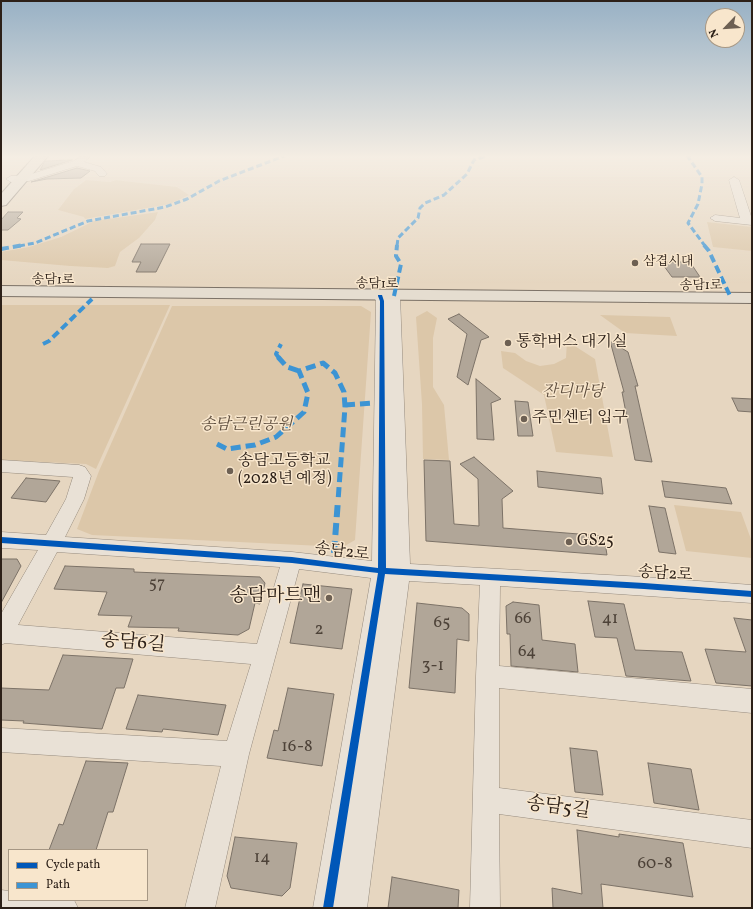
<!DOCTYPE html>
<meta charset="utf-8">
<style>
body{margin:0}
#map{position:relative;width:753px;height:909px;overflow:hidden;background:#e6d6c0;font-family:Vollkorn,serif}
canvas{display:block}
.frame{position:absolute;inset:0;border:2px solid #2c2018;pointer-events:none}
.legend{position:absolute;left:8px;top:849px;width:140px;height:52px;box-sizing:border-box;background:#f8e6cc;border:1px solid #a69784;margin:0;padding:5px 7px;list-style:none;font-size:12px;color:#2c2018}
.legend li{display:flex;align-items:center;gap:8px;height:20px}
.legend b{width:20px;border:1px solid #a69784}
.north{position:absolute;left:705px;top:8px;width:40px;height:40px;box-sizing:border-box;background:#f8e6cc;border:1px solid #a69784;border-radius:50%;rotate:245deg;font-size:11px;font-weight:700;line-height:16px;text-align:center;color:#2c2018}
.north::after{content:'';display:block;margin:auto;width:14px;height:18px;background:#6d6053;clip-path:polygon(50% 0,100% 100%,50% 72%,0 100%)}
</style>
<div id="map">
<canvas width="753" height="909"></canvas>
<div class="frame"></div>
<ul class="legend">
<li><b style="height:5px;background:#0057b8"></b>Cycle path</li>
<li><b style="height:5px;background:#3c94d4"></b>Path</li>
</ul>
<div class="north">N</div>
</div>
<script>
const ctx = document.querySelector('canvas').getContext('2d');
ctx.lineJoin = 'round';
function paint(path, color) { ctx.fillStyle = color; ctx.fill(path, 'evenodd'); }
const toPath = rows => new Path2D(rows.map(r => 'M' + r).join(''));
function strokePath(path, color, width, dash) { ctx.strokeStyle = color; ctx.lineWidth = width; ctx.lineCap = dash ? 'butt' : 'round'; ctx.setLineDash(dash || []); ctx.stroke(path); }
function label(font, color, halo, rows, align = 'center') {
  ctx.font = font + ' Vollkorn,"Noto Serif KR",serif'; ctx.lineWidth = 3; ctx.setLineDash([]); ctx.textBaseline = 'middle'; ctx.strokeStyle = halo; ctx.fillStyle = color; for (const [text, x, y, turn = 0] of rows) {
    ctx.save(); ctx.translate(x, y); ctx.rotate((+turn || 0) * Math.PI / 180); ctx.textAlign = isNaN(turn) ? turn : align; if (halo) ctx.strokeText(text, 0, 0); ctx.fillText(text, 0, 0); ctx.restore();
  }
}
const green = toPath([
 [86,180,110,182,116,180,124,181,177,187,189,195,170,204,85,219,84,217,58,210,74,189],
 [158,212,155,220,139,238,120,252,115,266,108,268,70,266,1,260,1,252,29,247,61,237,94,221],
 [707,222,752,227,752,251,713,247],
 [1,305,170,305,96,469,86,464,1,460],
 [172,306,361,306,371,312,355,540,343,547,92,535,77,529,99,471],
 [427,311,437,318,433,338,433,387,444,405,449,460,423,459,422,404,416,317],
 [600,315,670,317,677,336,625,333],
 [567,341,595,359,613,457,556,452,544,395,503,368,501,351,515,353,526,361,540,366,554,364,566,358],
 [674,505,741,512,752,542,752,558,686,551]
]);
const building = toPath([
 [72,160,40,170,45,161,72,160],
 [77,168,90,171,81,178,47,179,31,182,77,168],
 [8,212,23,212,17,218,21,219,8,230,1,230,1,220,8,212],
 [141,244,170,244,156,272,136,272,141,262,132,262,141,244],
 [661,262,690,262,700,277,672,277,661,262],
 [459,314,489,337,481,340,468,385,457,377,467,334,448,319,459,314],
 [610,341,628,352,638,386,635,386,652,462,635,460,622,392,624,392,610,341],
 [476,379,501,399,491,403,494,440,477,439,476,379],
 [732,398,752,399,752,412,738,411,732,398],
 [515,401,528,402,533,436,518,436,515,401],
 [474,457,513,491,502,499,503,528,604,536,607,555,426,541,424,460,450,461,454,524,479,526,478,479,460,464,474,457],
 [537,471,601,478,603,494,538,487,537,471],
 [26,478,60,481,46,502,11,498,26,478],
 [662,481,726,488,732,504,665,497,662,481],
 [649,506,665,508,676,554,659,552,649,506],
 [1,559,17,559,21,566,1,603,1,559],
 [65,566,134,569,134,572,260,577,265,583,260,604,255,603,249,629,238,635,178,631,179,628,128,627,132,616,98,615,107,592,54,589,65,566],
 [303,584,352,589,342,649,290,643,303,584],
 [588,601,624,604,635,650,682,652,691,681,626,676,617,638,595,637,588,601],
 [513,602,539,605,542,640,575,644,578,672,511,666,510,634,507,634,506,606,513,602],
 [417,603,462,608,469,614,469,641,457,639,455,693,409,688,417,603],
 [734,618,752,620,752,686,716,683,705,649,746,652,734,618],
 [63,655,133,659,124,688,116,688,102,729,23,723,24,721,1,720,1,688,49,690,63,655],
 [288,688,334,694,322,766,267,758,274,730,278,731,288,688],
 [138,695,226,705,218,735,163,729,162,732,126,729,138,695],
 [570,748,597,751,603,795,575,792,570,748],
 [86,761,128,763,113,812,108,812,96,850,49,850,59,824,63,825,86,761],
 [648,763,691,769,699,810,654,803,648,763],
 [577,830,619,837,619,834,683,843,693,897,601,884,603,908,553,908,552,888,582,894,577,830],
 [235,837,297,843,290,888,282,896,231,888,227,876,235,837],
 [392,877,459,890,458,908,388,908,392,877]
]);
const minor = toPath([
 [81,156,91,156,84,162,101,167,107,174,105,176,99,176,95,171,77,166,29,181,11,182,6,179,11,176,28,175,74,161,81,156],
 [734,177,739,180,752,219,752,225,715,221,710,218,715,215,740,218,729,180,734,177],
 [380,292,385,293,388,299,389,293,394,292,399,293,400,296,410,564,644,577,752,585,752,603,500,586,499,666,752,689,752,713,499,688,499,788,752,820,752,848,499,814,500,908,470,908,476,676,480,585,409,581,367,908,313,908,371,578,299,569,249,754,215,908,185,908,221,766,1,752,1,728,227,741,251,664,5,643,1,645,1,614,38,550,1,548,1,532,46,535,66,499,73,477,1,472,1,460,79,465,85,467,91,476,84,499,65,537,292,552,372,561,376,301,374,296,375,293,380,292],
 [57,552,280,567,257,644,18,625,57,552],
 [1,890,9,891,9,900,74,900,78,908,1,908,1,890]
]);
const major = toPath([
 [35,156,48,156,6,205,1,206,1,194,35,156],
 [1,286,752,293,752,303,1,296,1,286]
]);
const quietFar3 = toPath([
 [690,156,688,157,702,177,702,184,698,204,688,223,705,246],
 [19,246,35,243,88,221,165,207,187,199,219,181,284,156],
 [397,246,398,238,418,218,420,208,425,203,444,195,467,174,474,160,486,156]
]);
const quietFar2 = toPath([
 [704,245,709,251,731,298],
 [1,249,24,245],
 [394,296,401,264,396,256,397,245],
 [43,344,49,341,92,299],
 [279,358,276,354,281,344]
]);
const quietFar1 = toPath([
 [278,357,287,367,299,371],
 [345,405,374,403],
 [217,444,227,449,255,445,276,437,304,412,308,393,299,371,323,363,335,373,344,392,345,407,338,501]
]);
const quiet = toPath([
 [334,553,338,500]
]);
const cycleway = toPath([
 [378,295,382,295,384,301,386,568,644,583,752,591,752,597,644,589,385,574,333,908,323,908,378,573,292,563,1,543,1,537,292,557,378,568,380,301,378,296,378,295]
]);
const markers = [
 [635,263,4,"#6d6053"],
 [508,343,4,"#6d6053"],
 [524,419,4,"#6d6053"],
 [230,471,4,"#6d6053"],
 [569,542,4,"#6d6053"],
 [329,598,4,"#6d6053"]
];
const farPoinames = [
 ["삼겹시대",643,263]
];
const farStreetnames = [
 ["송담1로",53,281,1],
 ["송담1로",377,285,1],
 ["송담1로",701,287]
];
const poiNames = [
 ["통학버스 대기실",516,343],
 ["주민센터 입구",532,419],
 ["송담고등학교",238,462],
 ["(2028년 예정)",238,480],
 ["GS25",577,542]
];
const parkNames = [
 ["잔디마당",573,393],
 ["송담근린공원",246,426]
];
const streetNames = [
 ["송담2로",342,553,7],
 ["송담2로",665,575,4]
];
const nearNumbernames = [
 ["57",157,585],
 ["66",523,620],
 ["41",610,620],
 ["65",442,624],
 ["2",319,631],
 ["64",527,653],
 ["3-1",433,667],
 ["16-8",297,748],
 ["14",262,859],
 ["60-8",655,865]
];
const nearPoinames = [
 ["송담마트맨",321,598]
];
const nearStreetnames = [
 ["송담6길",133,644,5],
 ["송담5길",558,809,8]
];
paint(green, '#dcc7a9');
paint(building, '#b1a698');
strokePath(building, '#7c7267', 1);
strokePath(minor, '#968b7e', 1);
strokePath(major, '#7c7267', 2);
paint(minor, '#e9e1d6');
paint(major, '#e5ddd0');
strokePath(quietFar3, '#3c94d4', 3, [6, 3]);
strokePath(quietFar2, '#3c94d4', 4, [8, 4]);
strokePath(quietFar1, '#3c94d4', 5, [10, 5]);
strokePath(quiet, '#3c94d4', 6, [12, 6]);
paint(cycleway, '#0057b8');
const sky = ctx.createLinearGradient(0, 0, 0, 284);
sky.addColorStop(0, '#98b1c5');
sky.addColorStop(0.55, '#f4ede3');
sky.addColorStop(1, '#f4ede300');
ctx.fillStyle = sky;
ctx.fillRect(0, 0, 753, 284);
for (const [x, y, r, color] of markers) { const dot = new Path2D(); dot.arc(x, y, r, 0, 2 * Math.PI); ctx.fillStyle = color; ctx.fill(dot); strokePath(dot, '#f8e6cc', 1.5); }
label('13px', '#2c2018', '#f8e6cc', farPoinames, 'left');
label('13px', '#2c2018', '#f8e6cc', farStreetnames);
label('16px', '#2c2018', '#f8e6cc', poiNames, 'left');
label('italic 16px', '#5e4e3e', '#f8e6cc', parkNames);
label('16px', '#2c2018', '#f8e6cc', streetNames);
label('17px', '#4d4238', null, nearNumbernames);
label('19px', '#2c2018', '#f8e6cc', nearPoinames, 'right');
label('19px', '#2c2018', '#f8e6cc', nearStreetnames);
</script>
